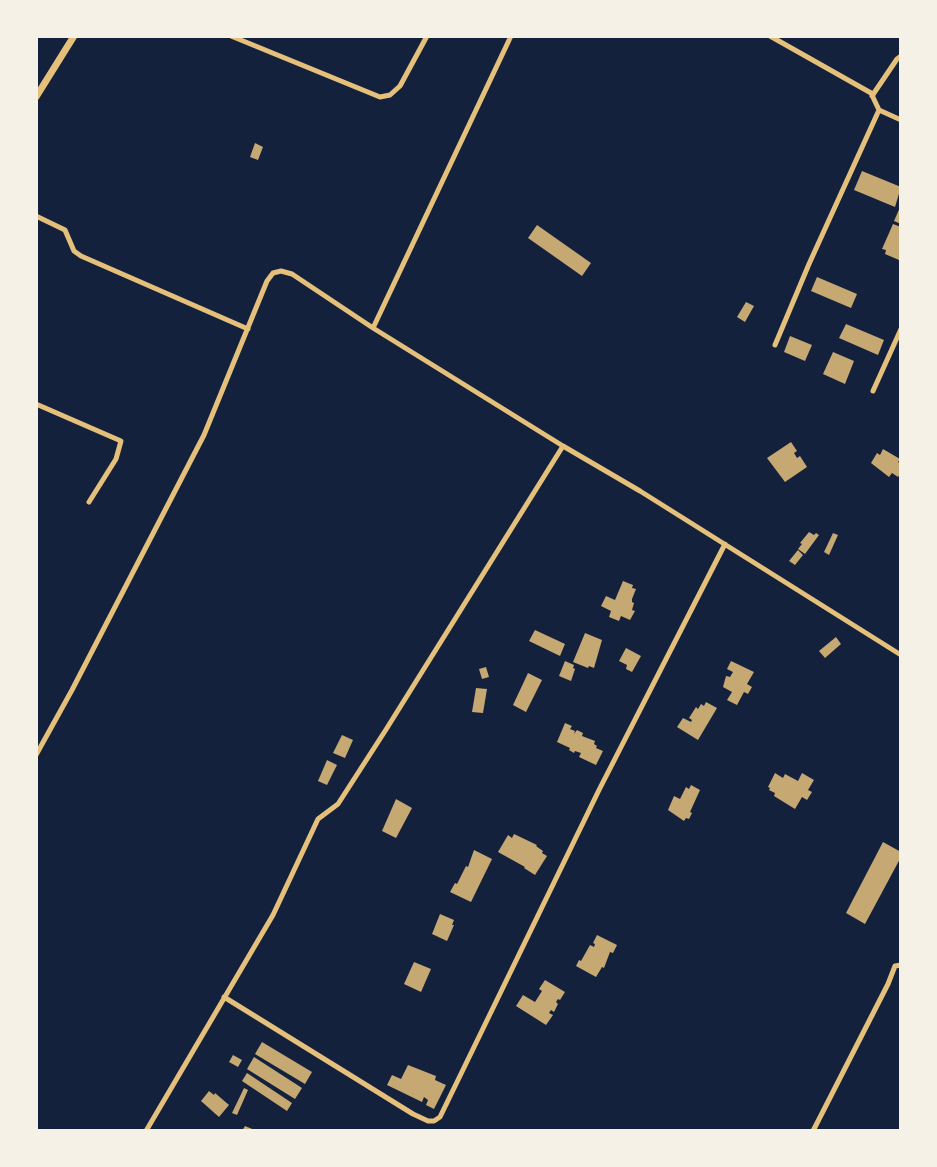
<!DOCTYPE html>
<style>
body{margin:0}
#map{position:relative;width:937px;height:1167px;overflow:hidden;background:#14213d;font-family:"Varela Round",sans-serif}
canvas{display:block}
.frame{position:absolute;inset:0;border:38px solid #f6f1e7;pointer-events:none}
</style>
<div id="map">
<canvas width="937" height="1167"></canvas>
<div class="frame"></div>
</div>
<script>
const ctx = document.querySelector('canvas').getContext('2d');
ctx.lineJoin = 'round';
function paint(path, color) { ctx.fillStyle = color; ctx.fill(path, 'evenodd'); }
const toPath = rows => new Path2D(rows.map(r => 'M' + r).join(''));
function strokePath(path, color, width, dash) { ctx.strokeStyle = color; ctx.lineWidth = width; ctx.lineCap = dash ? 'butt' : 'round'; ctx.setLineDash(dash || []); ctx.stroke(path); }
const building = toPath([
 [255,143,263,147,258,160,250,157],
 [862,171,901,187,895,207,854,190],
 [901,205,901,224,894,221],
 [893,224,901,227,901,257,899,260,885,254,886,250,882,249],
 [537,225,591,263,582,276,528,238],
 [817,277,857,294,851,308,811,291],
 [746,302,754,306,745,322,737,317],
 [846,324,884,340,878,355,839,338],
 [790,336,812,345,805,361,784,352],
 [833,352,854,361,845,384,823,374],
 [791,442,797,451,794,453,797,458,800,456,807,467,785,482,767,458],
 [883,449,900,459,898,462,901,464,901,472,898,477,892,473,889,477,871,463,877,453,880,455],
 [809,532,814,535,816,533,819,535,805,554,798,549,802,544,800,543],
 [833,533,838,535,829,555,824,552],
 [798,550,803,555,795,565,789,561],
 [623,581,633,585,632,588,636,589,632,599,632,602,634,603,632,610,635,611,630,620,621,616,619,621,609,617,611,611,601,606,606,596,615,600],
 [535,630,565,644,560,656,529,641],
 [585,633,602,640,594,668,589,666,588,668,573,662],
 [836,637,841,644,825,658,819,651],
 [626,648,641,656,632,672,626,669,627,665,619,661],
 [565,661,574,665,573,668,575,669,571,681,559,676],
 [731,661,754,672,747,684,752,687,748,694,744,692,737,705,727,700,732,692,723,687,726,676,730,677,733,672,727,669],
 [486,667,489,677,482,679,479,669],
 [528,673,542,680,526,712,513,705],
 [476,688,487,689,483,713,472,712],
 [706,702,717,708,698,740,677,727,683,718,691,722,692,720,689,718,696,707,698,709,701,704,704,706],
 [565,723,572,726,570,729,575,731,574,734,577,730,583,733,582,736,595,741,594,744,597,746,596,748,603,751,596,765,579,757,581,753,575,751,574,753,569,750,570,748,557,742],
 [342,735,353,740,345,758,333,753],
 [327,760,337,765,327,785,318,781],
 [775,773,783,778,785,774,798,781,802,773,814,780,808,790,812,792,807,800,802,797,795,809,774,796,775,793,769,790,770,788,768,787],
 [691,785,700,790,690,812,692,813,689,819,686,818,684,821,668,810,674,796,680,799,686,787,689,789],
 [396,799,412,808,396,838,382,831],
 [514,834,537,845,536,846,543,851,542,853,547,856,535,875,524,868,525,867,498,852,508,835,512,838],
 [883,842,901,852,901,857,865,924,846,913],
 [474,850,492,859,471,902,450,892,455,883,457,884,466,866,468,867],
 [440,914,454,920,452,925,454,925,447,941,432,934],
 [597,935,617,945,613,953,610,952,604,968,602,967,596,977,576,966,579,960,581,961,590,945,594,947,595,944,593,943],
 [414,962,431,969,421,992,404,984],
 [545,980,565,992,560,1000,558,999,556,1002,558,1004,554,1012,551,1010,549,1013,553,1015,546,1025,516,1006,523,995,535,1002,542,991,539,989],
 [262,1042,312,1072,305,1084,255,1054],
 [233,1055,242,1060,238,1067,229,1062],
 [254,1057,302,1088,295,1099,247,1069],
 [408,1065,436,1076,435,1080,446,1085,434,1109,426,1105,428,1100,424,1097,422,1102,387,1085,392,1075,401,1079],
 [247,1073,292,1103,287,1111,242,1081],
 [244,1088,248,1090,237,1115,232,1113],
 [209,1091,214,1095,215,1093,229,1105,219,1117,201,1101],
 [245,1126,257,1131,242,1131]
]);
const minor = toPath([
 [231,36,380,97,390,95,400,86,427,36],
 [770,36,871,93,879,110,901,120],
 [872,96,897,59,901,56],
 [36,216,65,230,74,251,81,256,248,329],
 [373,328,563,446],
 [775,345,809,264,879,110],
 [873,391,901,329],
 [36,404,121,441,116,459,89,502],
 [36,755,72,690,204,435,267,281,273,273,281,271,292,274,373,328,511,36],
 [224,997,413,1114,428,1121,434,1121,440,1117,599,790,725,544],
 [146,1131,273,915,318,819,338,804,387,728,563,446,640,491,901,655],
 [813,1131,888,984,895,966,901,965]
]);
const tertiary = toPath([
 [36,97,74,36]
]);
paint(building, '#c6a872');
strokePath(minor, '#e5c07b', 5);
strokePath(tertiary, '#e5c07b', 7);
</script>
